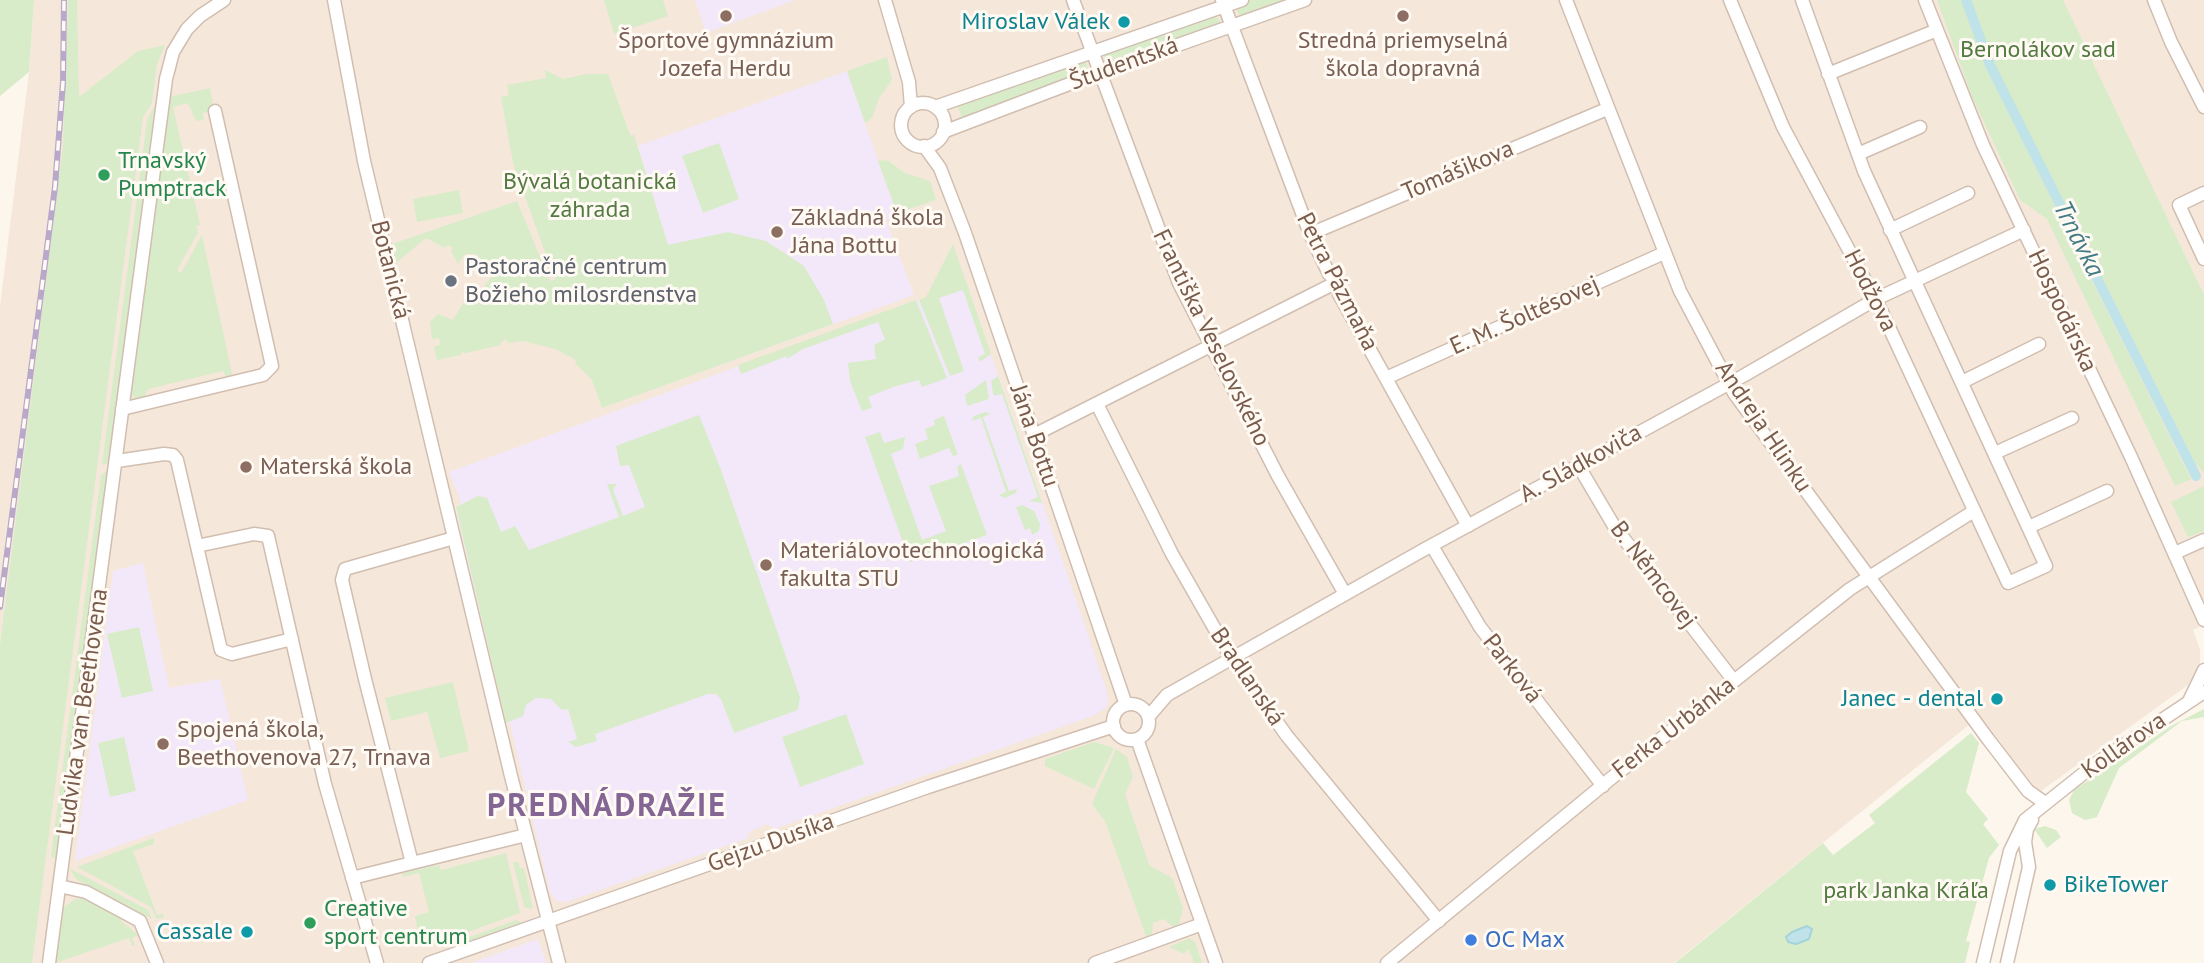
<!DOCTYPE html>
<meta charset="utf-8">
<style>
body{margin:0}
canvas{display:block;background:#fdf6ec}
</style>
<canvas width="2204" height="963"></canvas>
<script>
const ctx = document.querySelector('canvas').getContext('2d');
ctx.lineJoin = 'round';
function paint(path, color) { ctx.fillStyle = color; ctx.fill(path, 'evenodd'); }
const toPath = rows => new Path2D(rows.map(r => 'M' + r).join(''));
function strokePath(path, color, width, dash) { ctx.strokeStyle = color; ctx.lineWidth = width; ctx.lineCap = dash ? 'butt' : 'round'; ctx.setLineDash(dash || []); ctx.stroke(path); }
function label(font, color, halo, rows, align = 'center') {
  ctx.font = font + ' "PT Sans",sans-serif'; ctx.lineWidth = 6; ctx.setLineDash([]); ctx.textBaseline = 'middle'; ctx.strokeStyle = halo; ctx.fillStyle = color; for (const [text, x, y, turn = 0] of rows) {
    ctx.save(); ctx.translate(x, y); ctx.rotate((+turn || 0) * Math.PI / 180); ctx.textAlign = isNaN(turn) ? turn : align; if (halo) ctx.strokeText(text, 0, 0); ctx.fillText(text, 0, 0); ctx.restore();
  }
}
const residential = toPath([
 [34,0,2204,0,2204,625,2193,630,2200,649,2200,666,2188,685,2041,791,2034,787,1980,716,1674,963,0,963,0,306,29,72]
]);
const education = toPath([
 [695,0,795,0,706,33],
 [847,71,897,215,886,220,914,295,712,368,668,245,638,146],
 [966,283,1083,620,1108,696,1107,707,1095,715,774,829,767,824,749,832,748,838,566,902,557,901,550,893,510,723,506,722,456,510,461,502,449,472],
 [143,563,169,688,220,679,248,800,75,861,113,571],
 [538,939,546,963,471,963]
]);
const green = toPath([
 [0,0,34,0,29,72,0,96],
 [68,0,77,0,79,97,138,51,165,45,157,64,152,103,143,117,32,963,0,963,0,645,63,145],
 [604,0,663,0,668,16,614,34],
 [1251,0,1296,0,1242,17,1237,12,1238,6],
 [1937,0,1961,0,1986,68,2191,479,2175,486,2047,219,2020,200,1971,94],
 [1971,0,2063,0,2204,295,2204,473,2195,463,1993,62],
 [1213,14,1220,21,1217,27,1108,65,1104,60,1105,53],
 [887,57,892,80,879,98,872,118,865,123,847,71],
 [1086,60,1088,72,962,119,957,104],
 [545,70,563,79,586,74,608,74,630,135,634,135,668,245,728,232,766,241,804,266,824,300,833,324,602,408,592,380,575,363,576,360,555,349,523,341,508,343,506,340,501,341,501,345,466,353,461,352,461,355,437,360,434,347,440,345,439,338,432,339,430,322,438,314,453,320,465,300,464,289,474,295,487,290,484,287,492,276,490,265,477,257,477,254,465,254,458,264,451,251,453,248,448,245,445,248,426,238,396,263,392,244,517,201,550,281,555,280,513,163,501,97,509,95,507,85,546,78],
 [210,88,214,110,203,113,204,120,196,121,188,103,173,107,200,225,196,226,198,233,177,270,181,273,202,235,232,374,227,378,223,371,148,389,145,396,135,398,130,391,168,100,173,96],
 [155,105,109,463,102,465,147,120],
 [719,143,739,199,703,213,682,156],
 [887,160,905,173,930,181,936,200,897,213,878,161],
 [459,190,463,213,417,222,413,199],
 [953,244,991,354,980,362,978,357,985,354,963,290,939,298,964,371,950,376,919,300,926,297],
 [916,300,947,378,922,387,919,380,893,387,868,397,872,408,862,411,850,381,848,363,876,359,874,345,885,339,878,322,803,349,787,359,787,356,741,374,738,365],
 [998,376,1042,503,1029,501,1038,497,1002,394,995,396,993,393,991,381],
 [986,380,989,399,967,406,965,395],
 [985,412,991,414,983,417,1009,491,1017,489,1016,493,1005,498,999,495,1006,492,981,418,972,421,974,416],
 [699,415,721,470,800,697,798,710,734,733,721,699,716,694,708,694,595,734,597,741,576,747,568,742,577,739,568,709,562,710,551,699,536,698,526,705,523,716,506,723,456,507,478,496,487,498,501,532,515,526,529,550,619,517,607,484,617,484,613,490,623,516,645,507,629,465,620,466,616,446],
 [944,416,958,455,953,456,949,448,920,459,915,444,928,439,925,429,935,425,934,420],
 [880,432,884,443,905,437,903,449,891,454,922,540,946,531,929,486,959,476,957,467,961,464,987,535,910,562,865,437],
 [108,470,57,860,51,856,101,475],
 [2204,486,2204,531,2188,537,2171,502],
 [1022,505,1034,511,1040,524,1039,531,1032,535,1030,528,1025,530,1016,507],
 [139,627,153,691,122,698,107,634],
 [453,682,469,751,440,758,427,712,391,721,385,698],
 [2204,709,2204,717,2182,721,2119,768,2097,817,2085,820,2072,813,2069,800,2074,790,2171,726],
 [846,714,864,764,800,787,782,737],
 [1971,733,1979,743,1966,792,1988,819,1983,824,1999,845,1989,858,1966,941,1970,942,1965,963,1675,963,1823,843,1833,855,1875,823,1869,815],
 [124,737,136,791,110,797,98,743],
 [1094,742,1114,748,1094,789,1045,766,1045,759],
 [1116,749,1127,757,1133,777,1125,794,1149,865,1172,878,1183,908,1179,924,1173,927,1164,919,1153,923,1152,934,1146,936,1105,821,1092,804],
 [2045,826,2056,830,2061,837,2047,848,2034,829],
 [154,838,154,844,133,851,157,915,164,913,163,918,157,919,151,907,77,867],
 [506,853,520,913,430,946,427,940,420,942,415,916,429,912,419,873,403,877,403,873,439,865,441,870],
 [513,862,518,862,520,868,524,868,533,908,531,909,524,907],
 [69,868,148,910,152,919,77,880],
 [83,898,122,918,121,921,139,935,132,938,135,945,132,946,129,938,55,963,61,910,75,899],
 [516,920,523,923,453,947,451,944],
 [1190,938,1195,942,1202,963,1194,963,1189,949,1184,954,1169,947]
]);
const water = toPath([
 [1807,926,1812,929,1809,939,1796,944,1788,942,1786,937,1792,932,1807,926]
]);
const canal = toPath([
 [1966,0,1990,65,2196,476]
]);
const minor = toPath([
 [334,0,364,161,511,776,559,963],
 [885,0,909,82,911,107],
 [1073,0,1179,283,1278,476,1345,594],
 [1222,0,1310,234,1329,274,1337,282,1339,294,1468,526],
 [1566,0,1680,291,1734,393,1988,739,2028,791,2045,803],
 [1730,0,1783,127,1881,310,2008,583,2046,566,1864,171,1802,0],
 [1925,0,1983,145,2131,457,2204,620],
 [2154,0,2171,42,2204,107],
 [1828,74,1937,30],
 '901 125a22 22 0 1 1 44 0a22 22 0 1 1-44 0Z',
 [935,107,1242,0],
 [943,132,1093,75,1305,0],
 [924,146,940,168,965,233,1126,705],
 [1858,154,1920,127],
 [2204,193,2179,205,2204,259],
 [1890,230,1968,193],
 [1310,234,1607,109],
 [1386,378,1664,253],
 [1962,382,2039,344],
 [1097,404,1172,554,1232,659,1287,736,1439,921],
 [122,409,263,375,272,366,215,111],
 [1034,435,1337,282],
 [1995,453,2072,418],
 [117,461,164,454,173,455,177,460,221,650,232,654,292,639],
 [1578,465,1614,526,1734,681],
 [2029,527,2107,491],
 [454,538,345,569,342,580,365,679,412,863,526,835],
 [197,546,254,534,268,536,325,784,377,963],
 [1432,546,1480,627,1603,786],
 [2175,553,2204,540],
 [2190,699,2204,670],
 '1113 722a18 18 0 1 1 36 0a18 18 0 1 1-36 0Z',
 [1149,716,1167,695,1425,549,1743,376,1876,299,2024,230],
 [1137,739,1216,963],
 [352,878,412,863],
 [59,886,86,892,140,921,157,963],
 [49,963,166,79,173,52,187,29,200,16,224,0],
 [429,963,928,787,1114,726],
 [1095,963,1202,924],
 [1387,963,1609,780,1850,589,1974,511],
 [1983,963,2010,851,2025,820,2094,765,2204,692],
 [2007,963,2029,867,2025,842,2027,829,2032,820]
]);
const rail = toPath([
 [0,607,55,187,63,82,64,0]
]);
const markers = [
 [726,16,7,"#8d6e63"],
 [1403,16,7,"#8d6e63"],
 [1124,22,7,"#0f9aa8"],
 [104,175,7,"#2e9e5b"],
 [777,232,7,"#8d6e63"],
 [451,281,7,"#6b7280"],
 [246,467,7,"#8d6e63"],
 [766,565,7,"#8d6e63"],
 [1997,699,7,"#0f9aa8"],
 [163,744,7,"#8d6e63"],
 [2050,885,7,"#0f9aa8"],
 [310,923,7,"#2e9e5b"],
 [247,932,7,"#0f9aa8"],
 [1471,940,7,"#3f7fe0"]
];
const cultureNames = [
 ["Miroslav Válek",1110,22],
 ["Janec - dental",1983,699],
 ["BikeTower",2064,885,"left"],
 ["Cassale",233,932]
];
const educationNames = [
 ["Športové gymnázium",726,41,"center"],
 ["Jozefa Herdu",726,69,"center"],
 ["Stredná priemyselná",1403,41,"center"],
 ["škola dopravná",1403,69,"center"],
 ["Základná škola",791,218],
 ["Jána Bottu",791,246],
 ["Materská škola",260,467],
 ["Materiálovotechnologická",780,551],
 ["fakulta STU",780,579],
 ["Spojená škola,",177,730],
 ["Beethovenova 27, Trnava",177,758]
];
const parkNames = [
 ["Bernolákov sad",2038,50],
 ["Bývalá botanická",590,182],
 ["záhrada",590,210],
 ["park Janka Kráľa",1906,891]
];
const streetNames = [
 ["Študentská",1124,64,-20],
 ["Tomášikova",1458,171,-23],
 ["Botanická",390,270,76],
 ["Petra Pázmaňa",1337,282,63],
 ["Hodžova",1870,291,63],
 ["Hospodárska",2062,311,65],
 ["E. M. Šoltésovej",1525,316,-24],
 ["Františka Veselovského",1211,338,64],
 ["Andreja Hlinku",1763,427,56],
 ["Jána Bottu",1034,436,71],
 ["A. Sládkoviča",1581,464,-29],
 ["B. Němcovej",1653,575,53],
 ["Parková",1512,669,52],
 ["Bradlanská",1247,677,56],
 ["Ludvika van Beethovena",83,712,-82],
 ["Ferka Urbánka",1674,728,-38],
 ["Kollárova",2124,746,-35],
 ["Gejzu Dusíka",771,843,-20]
];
const leisureNames = [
 ["Trnavský",118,161],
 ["Pumptrack",118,189],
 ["Creative",324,909],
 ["sport centrum",324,937]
];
const worshipNames = [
 ["Pastoračné centrum",465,267],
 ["Božieho milosrdenstva",465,295]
];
const shopNames = [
 ["OC Max",1485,940]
];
const waterNames = [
 ["Trnávka",2078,239,63]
];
const districtNames = [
 ["PREDNÁDRAŽIE",607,807]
];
paint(residential, '#f5e8da');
paint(education, '#f3e8fa');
paint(green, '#d8ecc9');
paint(water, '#bfe3e8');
strokePath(water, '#a5d3da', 2);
strokePath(canal, '#bfe3e8', 10);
strokePath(minor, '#d1beb0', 15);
strokePath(minor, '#fff', 12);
strokePath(rail, '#b9a8c9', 6);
strokePath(rail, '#fffaf3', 3.5, [10]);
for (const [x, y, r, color] of markers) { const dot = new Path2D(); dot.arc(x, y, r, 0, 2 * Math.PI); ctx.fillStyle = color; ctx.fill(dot); strokePath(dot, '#fffaf3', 2.5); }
label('24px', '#0d838f', '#fffaf3', cultureNames, 'right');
label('24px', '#785e54', '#fffaf3', educationNames, 'left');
label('24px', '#537a41', '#fffaf3', parkNames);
label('24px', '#7a5c4d', '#fffaf3', streetNames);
label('24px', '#27864d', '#fffaf3', leisureNames, 'left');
label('24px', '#5b616d', '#fffaf3', worshipNames, 'left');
label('24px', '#366cbe', '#fffaf3', shopNames, 'left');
label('italic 26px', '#437c86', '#fffaf3', waterNames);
ctx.letterSpacing = '2px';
label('bold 32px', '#846695', '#fffaf3', districtNames);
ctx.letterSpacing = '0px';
</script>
